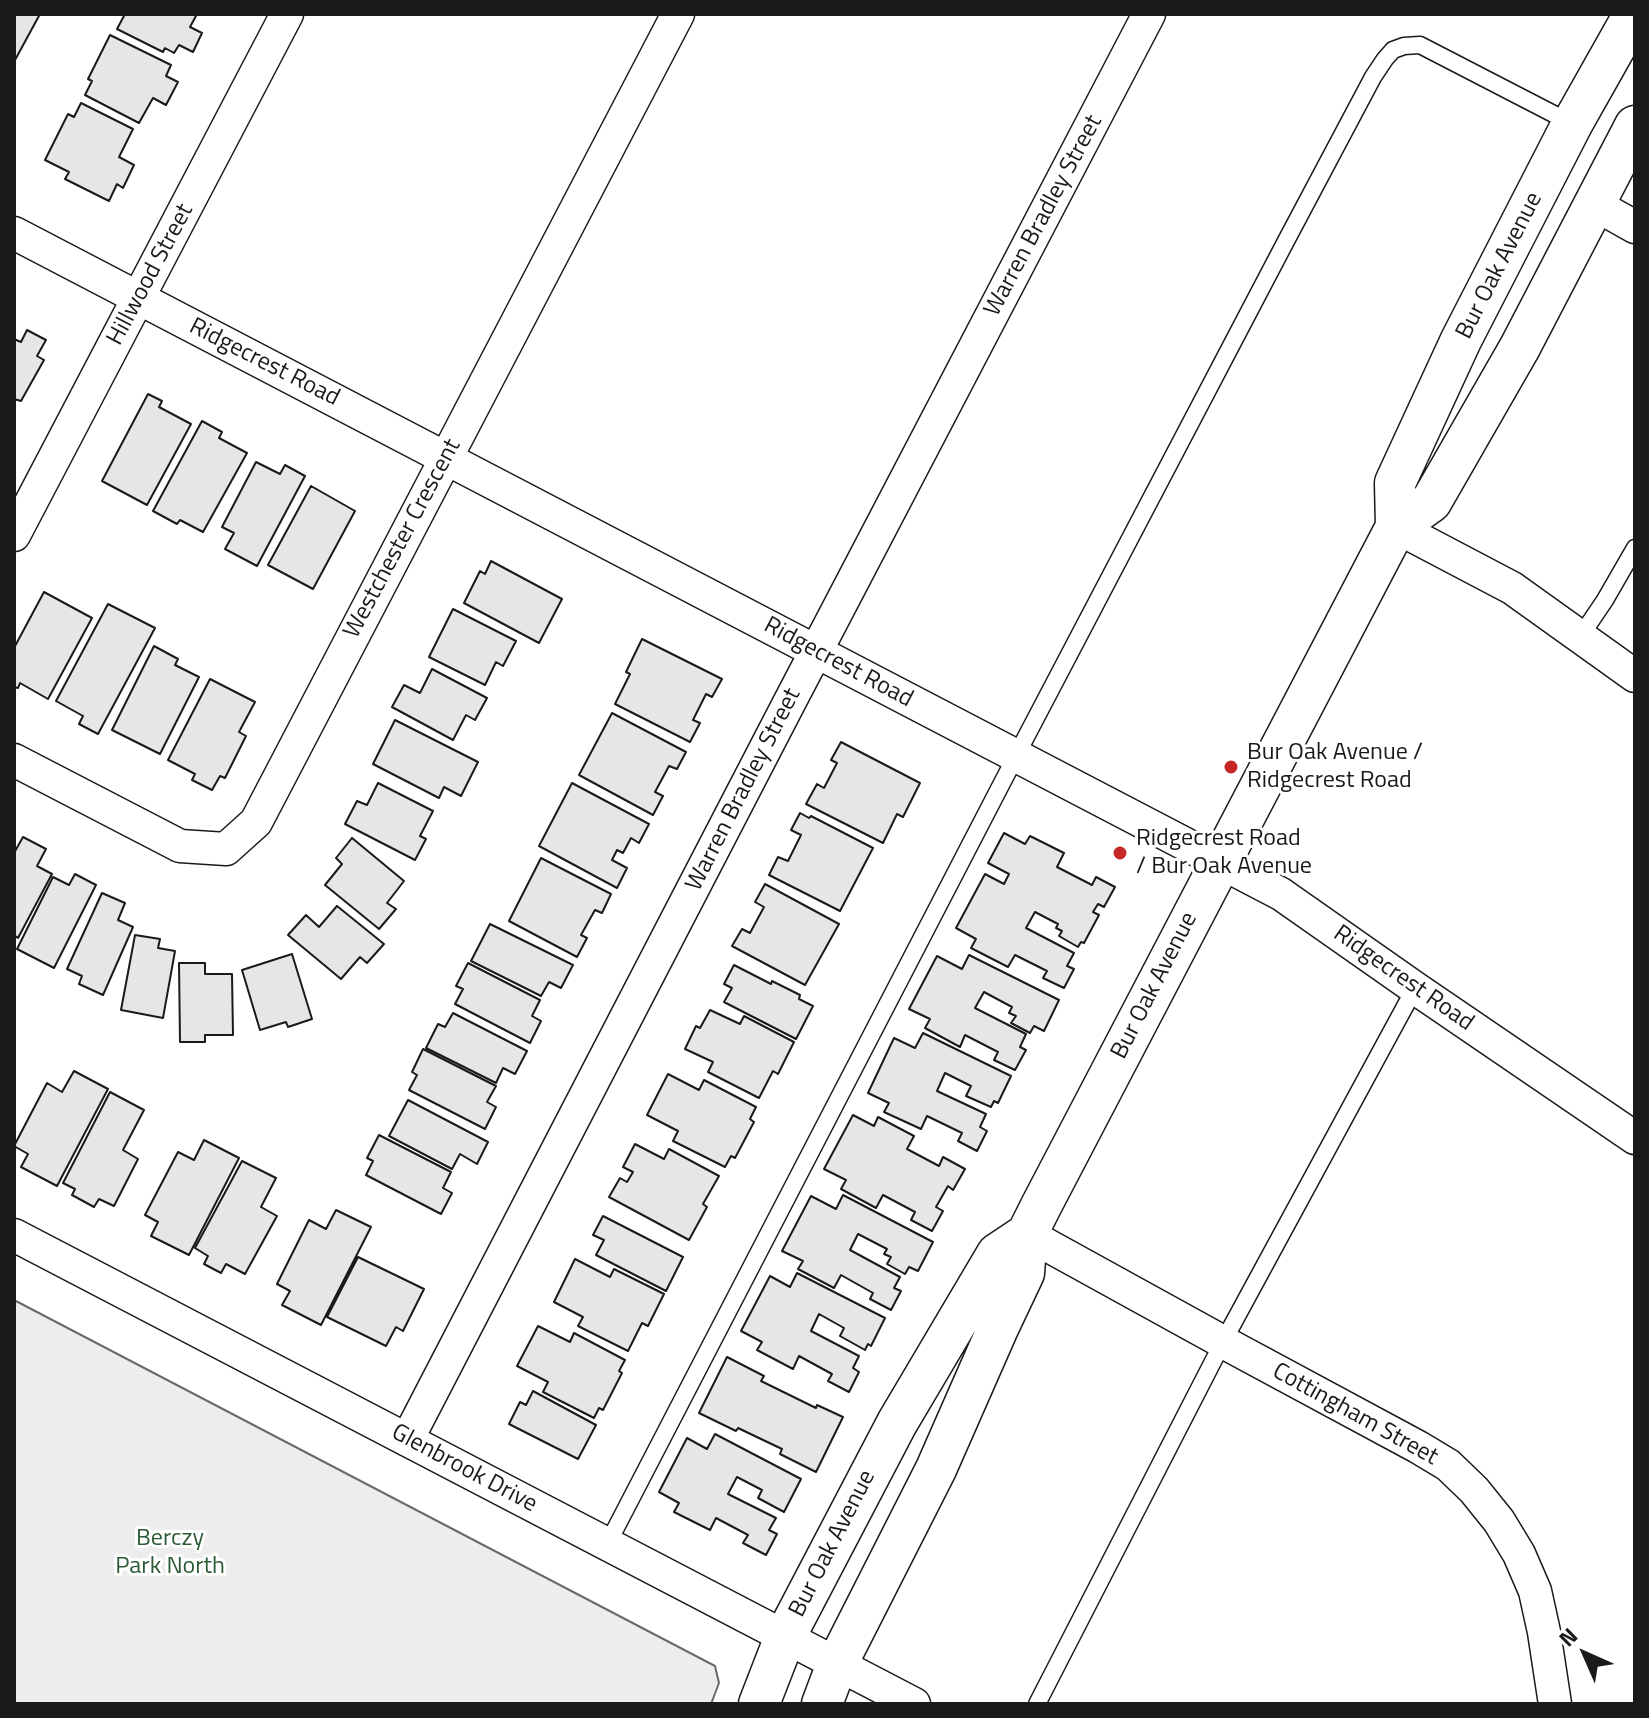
<!DOCTYPE html>
<style>
body{margin:0}
#map{position:relative;width:1649px;height:1718px;overflow:hidden;background:#fff;font-family:"Titillium Web",sans-serif}
canvas{display:block}
.frame{position:absolute;inset:0;border:16px solid #1a1a1a;pointer-events:none}
.north{position:absolute;left:1545px;top:1614px;width:80px;height:80px;-webkit-text-stroke:6px #fff;paint-order:stroke;rotate:315deg;font-size:22px;font-weight:700;line-height:32px;text-align:center;color:#1a1a1a}
.north::after{content:'';display:block;margin:auto;width:28px;height:36px;background:#1a1a1a;clip-path:polygon(50% 0,100% 100%,50% 72%,0 100%)}
</style>
<div id="map">
<canvas width="1649" height="1718"></canvas>
<div class="frame"></div>
<div class="north">N</div>
</div>
<script>
const ctx = document.querySelector('canvas').getContext('2d');
ctx.lineJoin = 'round';
function paint(path, color) { ctx.fillStyle = color; ctx.fill(path, 'evenodd'); }
const toPath = rows => new Path2D(rows.map(r => 'M' + r).join(''));
function strokePath(path, color, width, dash) { ctx.strokeStyle = color; ctx.lineWidth = width; ctx.lineCap = dash ? 'butt' : 'round'; ctx.setLineDash(dash || []); ctx.stroke(path); }
function label(font, color, halo, rows, align = 'center') {
  ctx.font = font + ' "Titillium Web",sans-serif'; ctx.lineWidth = 6; ctx.setLineDash([]); ctx.textBaseline = 'middle'; ctx.strokeStyle = halo; ctx.fillStyle = color; for (const [text, x, y, turn = 0] of rows) {
    ctx.save(); ctx.translate(x, y); ctx.rotate((+turn || 0) * Math.PI / 180); ctx.textAlign = isNaN(turn) ? turn : align; if (halo) ctx.strokeText(text, 0, 0); ctx.fillText(text, 0, 0); ctx.restore();
  }
}
const green = toPath([
 [14,1300,715,1666,719,1683,711,1704,14,1704,14,1300]
]);
const building = toPath([
 [14,14,40,14,15,60,14,59,14,14],
 [125,14,197,14,190,27,202,33,193,52,179,45,174,53,165,48,163,52,117,29,125,14],
 [110,35,171,65,166,76,178,82,166,105,153,98,139,123,85,95,92,81,88,79,110,35],
 [81,103,133,129,119,157,134,165,123,188,117,184,109,201,65,179,69,172,45,160,68,114,74,117,81,103],
 [27,330,46,340,37,356,44,360,21,401,14,399,14,339,21,342,27,330],
 [148,394,162,401,159,407,191,424,147,505,102,481,148,394],
 [202,421,222,432,219,438,247,453,203,532,180,520,177,524,153,511,202,421],
 [256,462,280,474,285,465,305,476,257,566,225,549,234,533,222,527,256,462],
 [311,486,355,511,313,589,268,565,311,486],
 [491,561,562,599,539,643,464,603,480,571,485,574,491,561],
 [44,592,92,618,48,699,20,683,18,688,14,687,14,648,44,592],
 [108,604,155,628,98,734,79,724,83,716,56,701,108,604],
 [453,609,516,641,503,666,496,662,485,685,429,657,453,609],
 [642,639,722,679,712,697,706,694,693,720,700,723,690,742,615,704,630,674,626,672,642,639],
 [154,646,178,659,175,665,199,677,160,754,112,730,154,646],
 [432,669,487,698,475,720,466,715,453,740,392,707,404,685,420,693,432,669],
 [210,679,255,702,239,732,246,736,225,778,220,776,212,790,192,780,195,774,168,760,210,679],
 [612,713,686,752,677,769,669,766,655,792,663,796,653,815,579,775,612,713],
 [395,720,478,762,461,796,444,787,439,798,373,764,395,720],
 [841,742,920,783,903,817,897,814,883,843,806,804,817,784,824,788,837,763,831,760,841,742],
 [378,783,433,811,420,836,426,839,415,860,345,824,357,801,367,805,378,783],
 [572,783,649,824,639,843,631,838,623,853,617,850,612,860,627,868,617,888,539,846,572,783],
 [800,813,809,818,811,816,873,848,840,911,769,875,778,857,788,861,801,835,791,830,800,813],
 [1004,833,1025,844,1030,836,1064,853,1057,867,1092,885,1096,877,1115,887,1104,907,1098,904,1093,912,1099,915,1084,943,1081,942,1078,947,1059,936,1062,931,1056,928,1058,924,1035,912,1026,928,1074,953,1067,966,1074,969,1064,988,1043,978,1047,971,1015,955,1008,967,971,948,976,939,956,928,985,874,1004,884,1009,874,988,863,1004,833],
 [23,837,46,849,37,866,52,874,18,938,14,935,14,853,23,837],
 [352,838,404,881,387,903,396,909,379,929,325,885,342,864,336,858,352,838],
 [541,858,611,894,602,913,595,910,581,935,587,938,577,957,509,921,541,858],
 [75,874,96,885,54,968,17,949,53,877,69,885,75,874],
 [765,884,839,924,805,985,732,946,742,929,750,933,764,907,755,902,765,884],
 [102,893,125,903,118,920,133,927,103,995,79,984,82,976,67,969,102,893],
 [337,906,384,944,367,963,360,957,341,979,288,935,306,915,319,927,337,906],
 [490,924,573,965,561,988,549,982,541,996,471,961,490,924],
 [135,935,160,939,158,948,175,951,163,1018,121,1010,135,935],
 [292,954,312,1019,288,1027,286,1022,260,1030,242,970,292,954],
 [969,955,1059,1000,1044,1031,1034,1026,1030,1033,1011,1023,1016,1016,1009,1013,1012,1007,984,992,975,1008,1026,1034,1020,1047,1026,1050,1015,1070,994,1060,998,1052,965,1035,960,1047,925,1028,930,1019,909,1009,937,956,962,969,969,955],
 [179,963,205,963,205,974,232,974,233,1035,205,1035,205,1042,180,1042,179,963],
 [468,963,540,1000,532,1016,541,1021,530,1043,455,1004,463,989,456,986,468,963],
 [734,965,771,984,772,981,800,995,799,999,813,1006,796,1039,724,1002,732,988,724,984,734,965],
 [710,1010,740,1024,744,1016,794,1042,778,1074,773,1071,759,1098,708,1072,713,1062,685,1049,696,1026,700,1028,710,1010],
 [453,1013,527,1051,515,1074,503,1068,496,1083,426,1048,438,1024,445,1027,453,1013],
 [923,1033,1011,1076,998,1103,994,1101,991,1107,966,1096,971,1086,945,1073,937,1091,986,1114,980,1127,987,1131,977,1151,958,1141,962,1133,927,1116,921,1129,884,1112,889,1103,868,1093,894,1038,915,1048,923,1033],
 [423,1049,496,1086,487,1102,496,1107,485,1129,409,1090,417,1075,412,1072,423,1049],
 [74,1071,108,1089,57,1186,21,1167,28,1154,14,1146,47,1083,62,1092,74,1071],
 [668,1074,699,1090,704,1080,756,1107,750,1119,754,1122,735,1158,731,1156,725,1167,673,1141,678,1131,647,1115,668,1074],
 [110,1092,144,1110,123,1150,138,1159,114,1206,99,1199,94,1207,72,1195,75,1189,63,1183,110,1092],
 [408,1100,488,1142,477,1164,460,1154,452,1169,389,1136,408,1100],
 [853,1115,874,1126,878,1117,914,1136,907,1149,939,1166,943,1157,965,1169,953,1190,948,1186,936,1207,943,1211,932,1231,911,1220,915,1212,883,1195,876,1208,841,1189,846,1180,824,1169,853,1115],
 [379,1135,451,1172,443,1188,452,1193,441,1214,366,1175,373,1161,367,1158,379,1135],
 [204,1140,239,1158,189,1255,151,1236,158,1222,145,1215,178,1152,194,1160,204,1140],
 [635,1144,664,1159,669,1149,719,1176,703,1204,707,1207,689,1240,609,1197,620,1178,627,1182,633,1172,623,1167,635,1144],
 [242,1161,276,1178,261,1207,277,1216,245,1274,226,1264,221,1273,204,1264,208,1256,195,1248,242,1161],
 [843,1195,933,1242,918,1271,909,1267,905,1274,887,1264,891,1257,884,1254,887,1249,858,1234,850,1250,900,1277,894,1288,901,1291,891,1310,870,1299,873,1293,841,1275,834,1288,798,1269,803,1261,782,1251,811,1196,836,1209,843,1195],
 [336,1210,371,1227,321,1325,282,1305,290,1291,277,1284,309,1220,326,1229,336,1210],
 [603,1216,683,1257,666,1291,596,1255,604,1240,593,1235,603,1216],
 [358,1257,424,1289,403,1331,396,1327,386,1346,327,1317,358,1257],
 [575,1259,610,1277,614,1269,664,1294,648,1326,642,1323,628,1351,578,1326,583,1317,554,1302,575,1259],
 [797,1273,885,1318,871,1346,868,1344,865,1350,840,1336,844,1328,819,1314,811,1331,859,1356,853,1368,859,1372,849,1392,828,1381,832,1374,799,1356,793,1369,757,1350,762,1342,741,1331,770,1276,790,1287,797,1273],
 [538,1326,570,1342,574,1333,625,1360,619,1371,622,1373,603,1410,599,1408,594,1418,543,1392,548,1382,517,1366,538,1326],
 [727,1357,764,1376,761,1381,816,1408,817,1405,843,1417,816,1472,780,1454,782,1449,738,1428,736,1431,699,1413,727,1357],
 [533,1391,596,1425,578,1459,509,1424,520,1402,526,1405,533,1391],
 [715,1434,801,1479,784,1512,758,1498,762,1490,737,1477,728,1494,776,1518,769,1530,777,1534,766,1555,743,1543,748,1535,716,1518,710,1530,674,1512,679,1503,659,1492,687,1438,707,1449,715,1434]
]);
const service = toPath([
 [1580,637,1605,600,1635,548],
 [607,1545,1016,756,1286,241,1373,77,1385,59,1393,50,1404,46,1420,45,1571,123],
 [1037,1704,1223,1342,1415,988]
]);
const minor = toPath([
 [1594,204,1635,227],
 [14,233,1281,894,1415,988,1635,1138],
 [1396,527,1512,588,1635,676],
 [14,535,287,14],
 [14,760,180,846,226,849,256,822,678,14],
 [1027,1234,1223,1342,1418,1447,1448,1465,1474,1490,1499,1521,1519,1554,1535,1591,1544,1632,1555,1704],
 [14,1235,914,1704],
 [407,1440,788,705,1149,14]
]);
const tertiary = toPath([
 [1396,527,1395,483,1461,340,1572,124,1634,14],
 [759,1704,785,1637,897,1423,997,1254,1027,1234],
 [822,1704,837,1664,936,1469,998,1328,1024,1273,1027,1234,1041,1206,1396,527,1431,502,1520,347,1635,126]
]);
const markers = [
 [1231,767,8,"#c62828"],
 [1120,853,8,"#c62828"]
];
const streetNames = [
 ["Warren Bradley Street",1044,216,-62],
 ["Bur Oak Avenue",1500,266,-63],
 ["Hillwood Street",151,275,-62],
 ["Ridgecrest Road",264,363,27],
 ["Westchester Crescent",403,539,-62],
 ["Ridgecrest Road",838,663,28],
 ["Warren Bradley Street",744,790,-63],
 ["Ridgecrest Road",1403,979,35],
 ["Bur Oak Avenue",1155,986,-63],
 ["Cottingham Street",1355,1415,29],
 ["Glenbrook Drive",464,1469,28],
 ["Bur Oak Avenue",833,1544,-63]
];
const poiNames = [
 ["Bur Oak Avenue /",1247,753],
 ["Ridgecrest Road",1247,781],
 ["Ridgecrest Road",1136,839],
 ["/ Bur Oak Avenue",1136,867]
];
const parkNames = [
 ["Berczy",170,1539],
 ["Park North",170,1567]
];
paint(green, '#ededed');
strokePath(green, '#6a6a6a', 2);
paint(building, '#e6e6e6');
strokePath(building, '#1a1a1a', 2);
strokePath(service, '#1a1a1a', 19);
strokePath(minor, '#1a1a1a', 35);
strokePath(tertiary, '#1a1a1a', 43);
strokePath(service, '#fff', 16);
strokePath(minor, '#fff', 32);
strokePath(tertiary, '#fff', 40);
for (const [x, y, r, color] of markers) { const dot = new Path2D(); dot.arc(x, y, r, 0, 2 * Math.PI); ctx.fillStyle = color; ctx.fill(dot); strokePath(dot, '#fff', 3); }
label('24px', '#1a1a1a', '#fff', streetNames);
label('24px', '#1a1a1a', '#fff', poiNames, 'left');
label('24px', '#2b5a34', '#fff', parkNames);
</script>
